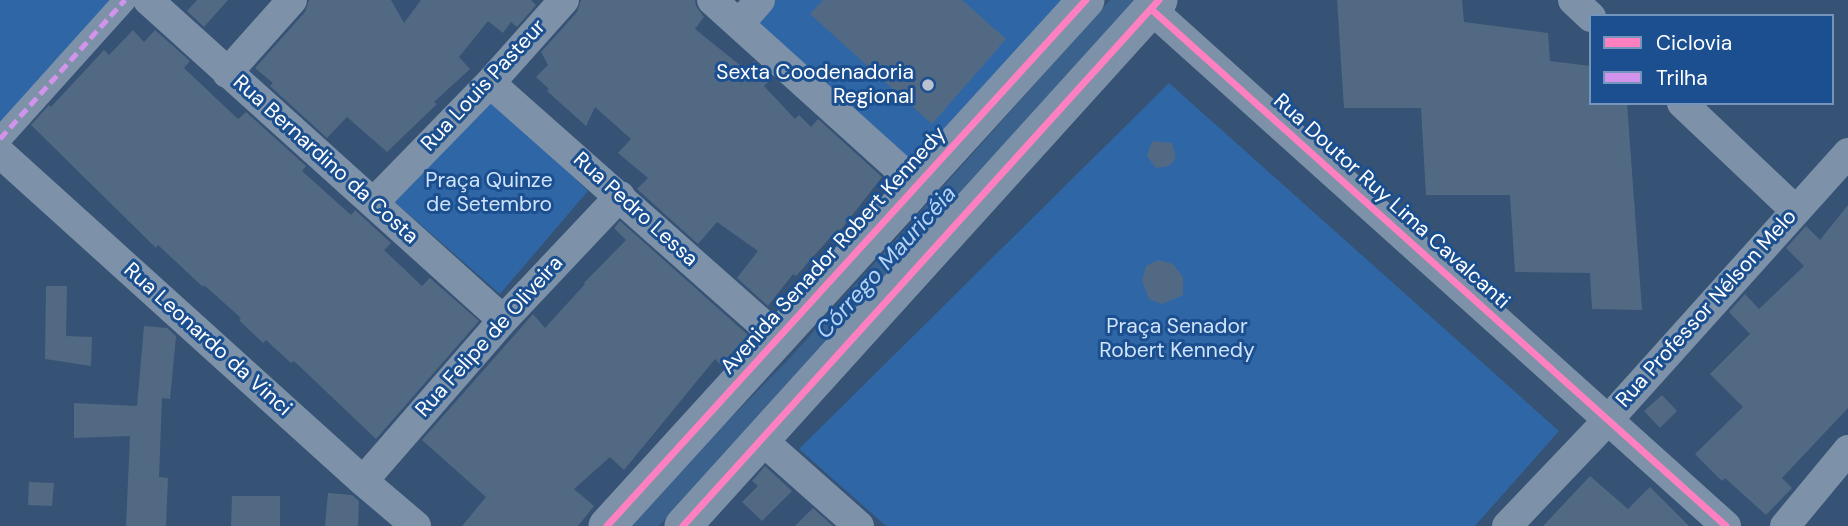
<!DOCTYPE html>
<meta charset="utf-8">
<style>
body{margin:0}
#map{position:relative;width:1848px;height:526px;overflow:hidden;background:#365274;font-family:"DM Sans",sans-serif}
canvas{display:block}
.legend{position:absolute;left:1589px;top:14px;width:245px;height:91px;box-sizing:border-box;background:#1b4f8f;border:2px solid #7695bc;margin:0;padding:9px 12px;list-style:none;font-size:21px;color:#fff}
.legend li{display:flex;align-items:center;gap:14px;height:35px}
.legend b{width:35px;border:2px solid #7695bc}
</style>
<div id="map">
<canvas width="1848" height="526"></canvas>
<ul class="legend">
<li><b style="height:9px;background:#ff80c0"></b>Ciclovia</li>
<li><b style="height:9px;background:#d193ec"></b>Trilha</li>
</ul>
</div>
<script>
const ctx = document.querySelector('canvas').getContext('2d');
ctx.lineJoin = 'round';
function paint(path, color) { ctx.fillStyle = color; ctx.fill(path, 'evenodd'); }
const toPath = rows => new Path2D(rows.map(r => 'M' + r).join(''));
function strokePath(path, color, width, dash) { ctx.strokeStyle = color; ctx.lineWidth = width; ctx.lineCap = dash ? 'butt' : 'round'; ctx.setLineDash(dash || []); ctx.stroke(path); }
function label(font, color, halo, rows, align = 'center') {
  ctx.font = font + ' "DM Sans",sans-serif'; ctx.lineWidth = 6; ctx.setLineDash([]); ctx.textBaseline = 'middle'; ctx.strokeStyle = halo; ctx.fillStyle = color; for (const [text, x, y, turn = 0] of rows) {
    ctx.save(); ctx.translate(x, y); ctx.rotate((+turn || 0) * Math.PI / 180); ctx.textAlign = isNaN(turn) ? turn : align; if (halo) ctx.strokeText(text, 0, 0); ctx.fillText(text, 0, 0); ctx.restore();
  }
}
const green = toPath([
 [0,0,118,0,0,139],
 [769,0,1071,0,919,173,749,23],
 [1169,83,1559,431,1475,526,886,526,799,449],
 [485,93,588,191,500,294,388,196]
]);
const water = toPath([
 [1110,0,1135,0,659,526,630,526,697,452,788,360]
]);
const building = toPath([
 [197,0,228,0,204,27,187,11],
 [309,0,391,0,404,23,421,0,531,0,536,5,517,27,511,22,503,33,488,21,459,57,470,69,434,102,437,104,387,152,347,117,327,138,270,86,273,83,255,68,305,12],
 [581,0,695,0,696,6,704,17,695,29,746,70,754,61,772,78,764,86,795,119,799,115,811,127,818,119,882,177,839,232,837,230,796,276,793,274,768,306,737,278,758,251,717,222,698,244,637,189,648,178,618,153,631,139,595,107,586,126,547,91,549,89,536,77,548,65,541,52,577,12],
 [823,0,962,0,1006,39,932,124,810,14],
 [1337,0,1462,0,1464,22,1548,33,1550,61,1591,66,1591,103,1627,103,1642,310,1592,309,1590,273,1515,272,1510,195,1426,195,1421,108,1344,108],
 [133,30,144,42,155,30,190,61,184,68,238,119,246,112,306,166,302,171,351,215,355,210,391,243,384,250,422,286,430,278,479,321,376,439,294,361,291,363,266,340,263,343,239,320,241,318,204,285,203,287,158,245,156,248,31,125,49,105,51,107,104,50,109,55],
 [1152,141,1172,143,1176,158,1169,166,1156,168,1147,156],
 [1848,205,1848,408,1782,478,1792,488,1766,515,1725,478,1722,481,1695,454,1743,407,1710,374,1750,334,1729,312,1745,294,1759,309,1804,266,1786,248,1806,226,1820,240],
 [620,221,748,335,721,365,715,359,624,470,610,457,574,489,594,506,578,526,462,526,486,497,422,440,533,314,545,328,585,284,584,283,626,240,614,228],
 [1158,260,1173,264,1183,277,1183,295,1162,304,1149,299,1142,281,1146,266],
 [46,286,67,286,66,336,92,337,91,366,45,359],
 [144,326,167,328,176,336,170,399,162,398,159,477,168,478,166,526,126,526,130,436,74,438,74,403,137,406],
 [1662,395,1677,411,1660,428,1644,411],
 [765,466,792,491,762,521,742,502,758,486,752,481],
 [1590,476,1628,509,1650,487,1689,526,1543,526],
 [29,482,54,483,52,506,28,505],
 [328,493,352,495,359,501,358,526,325,526],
 [232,496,280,496,280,526,231,526],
 [813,508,833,526,795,526]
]);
const pedestrian = toPath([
 [0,139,125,0]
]);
const minor = toPath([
 [148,0,503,320],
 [712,0,917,185],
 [1573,0,1591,17],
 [1151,9,1726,526],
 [739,24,760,0],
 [227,73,292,0],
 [490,83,778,338],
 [1682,103,1795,210],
 [0,153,363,481,416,526],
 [374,202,490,83,564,0],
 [762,440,859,526],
 [363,481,503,320,620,196],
 [1507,526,1608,420,1848,153],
 [1785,526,1848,450]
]);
const tertiary = toPath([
 [607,526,1086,0],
 [683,526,1159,0]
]);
const quiet = toPath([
 [0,139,125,0]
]);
const cycleway = toPath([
 [1151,9,1726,526],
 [607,526,1086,0],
 [683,526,1159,0]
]);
const markers = [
 [928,85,7,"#b9c2ce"]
];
const poiNames = [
 ["Sexta Coodenadoria",914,73],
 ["Regional",914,97]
];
const streetNames = [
 ["Rua Louis Pasteur",484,86,-47],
 ["Rua Bernardino da Costa",325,160,42],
 ["Rua Doutor Ruy Lima Cavalcanti",1391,202,42],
 ["Rua Pedro Lessa",635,210,42],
 ["Avenida Senador Robert Kennedy",834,251,-48],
 ["Rua Professor Nélson Melo",1707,309,-48],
 ["Rua Felipe de Oliveira",490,337,-48],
 ["Rua Leonardo da Vinci",207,340,42]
];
const parkNames = [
 ["Praça Quinze",489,181],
 ["de Setembro",489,205],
 ["Praça Senador",1177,327],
 ["Robert Kennedy",1177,351]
];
const waterNames = [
 ["Córrego Mauricéia",887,263,-48]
];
paint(green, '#2f66a5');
paint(water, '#3b618d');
paint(building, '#526984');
strokePath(pedestrian, '#7d92a8', 23);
strokePath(minor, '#7d92a8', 30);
strokePath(tertiary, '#7d92a8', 37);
strokePath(quiet, '#d193ec', 5, [10, 5]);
strokePath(cycleway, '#ff80c0', 7);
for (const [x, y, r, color] of markers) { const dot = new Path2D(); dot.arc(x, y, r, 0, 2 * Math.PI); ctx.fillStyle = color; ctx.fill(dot); strokePath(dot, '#1b4f8f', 2.5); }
label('21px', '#fff', '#1b4f8f', poiNames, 'right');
label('21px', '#fff', '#1b4f8f', streetNames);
label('21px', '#cfe3fa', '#1b4f8f', parkNames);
label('italic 23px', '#b5d3f5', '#1b4f8f', waterNames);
</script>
